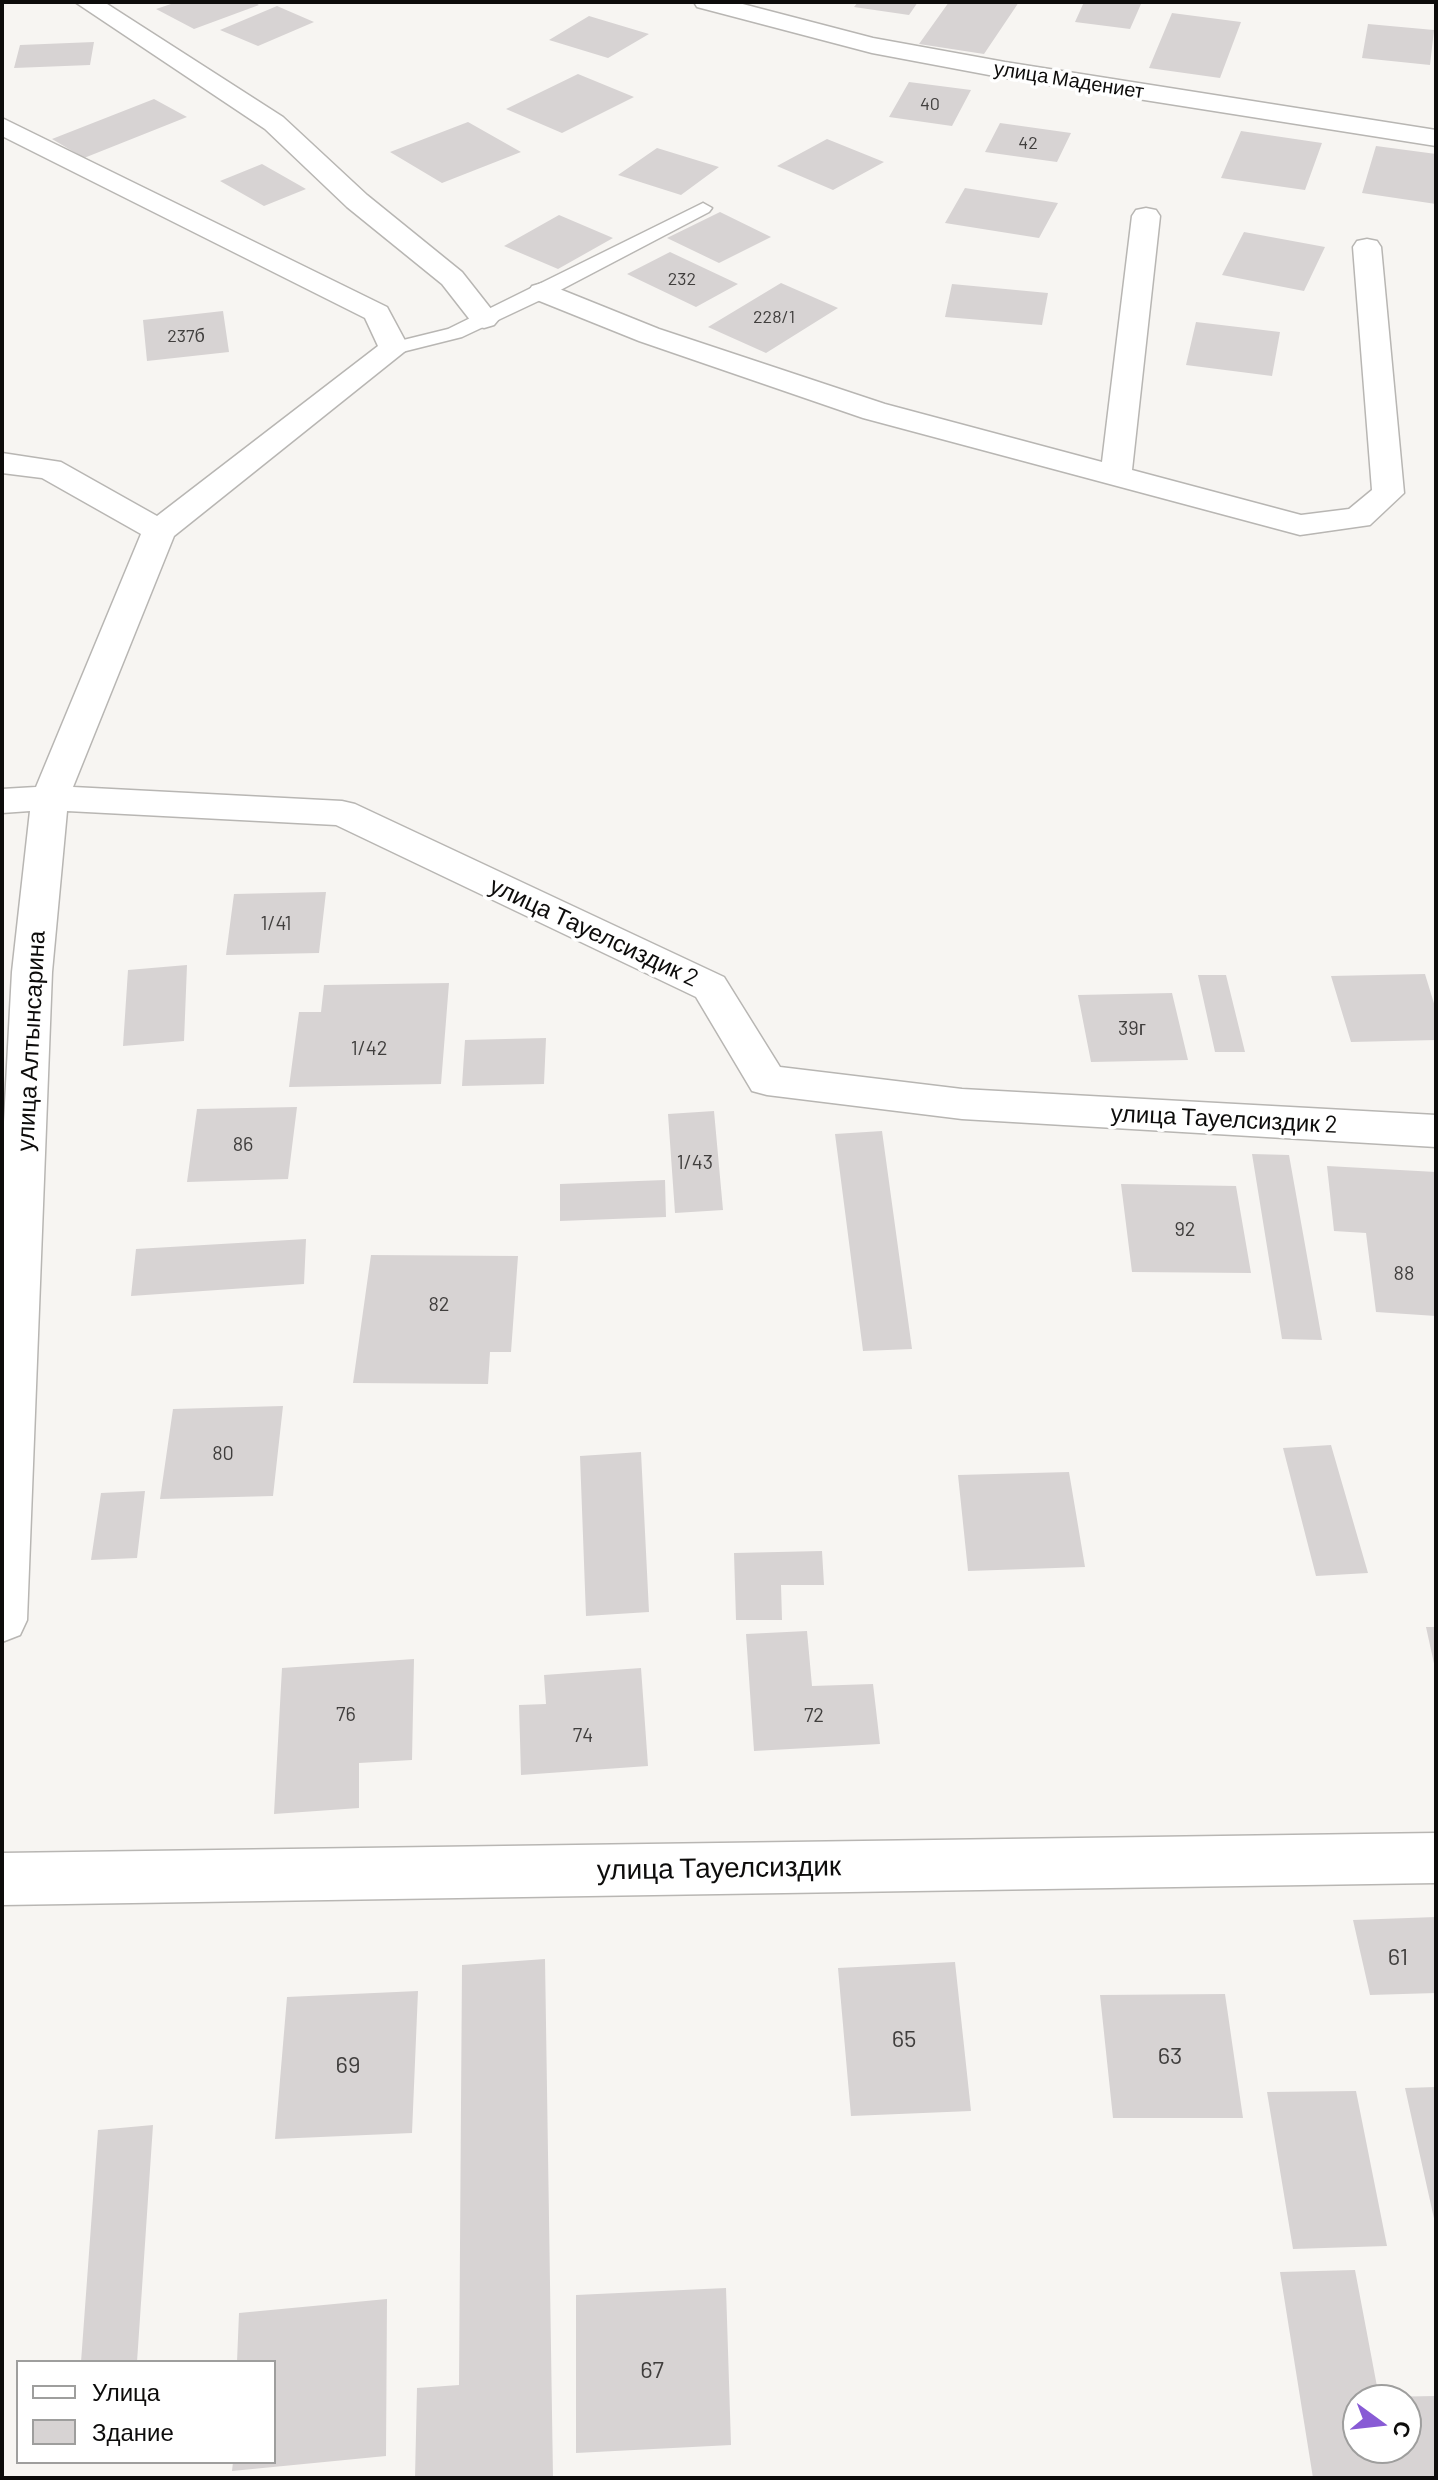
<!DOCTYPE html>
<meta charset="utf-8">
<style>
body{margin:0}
#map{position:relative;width:1438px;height:2480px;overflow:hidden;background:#f7f5f2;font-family:Barlow,sans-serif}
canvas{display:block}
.frame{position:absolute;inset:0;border:4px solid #0d0c0b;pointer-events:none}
.legend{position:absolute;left:16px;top:2360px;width:260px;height:104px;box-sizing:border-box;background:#fff;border:2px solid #9e9e9d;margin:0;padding:10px 14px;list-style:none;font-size:24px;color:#0d0c0b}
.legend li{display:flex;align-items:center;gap:16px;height:40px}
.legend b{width:40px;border:2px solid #9e9e9d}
.north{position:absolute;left:1342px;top:2384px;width:80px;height:80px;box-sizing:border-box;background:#fff;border:2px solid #9e9e9d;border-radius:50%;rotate:105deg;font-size:22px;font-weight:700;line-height:32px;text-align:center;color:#0d0c0b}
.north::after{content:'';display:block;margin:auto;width:28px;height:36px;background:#885bd5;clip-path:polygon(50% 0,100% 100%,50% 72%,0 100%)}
</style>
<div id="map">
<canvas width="1438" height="2480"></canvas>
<div class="frame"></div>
<ul class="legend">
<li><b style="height:10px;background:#fff"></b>Улица</li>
<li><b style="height:22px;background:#d7d3d3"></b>Здание</li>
</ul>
<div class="north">С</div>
</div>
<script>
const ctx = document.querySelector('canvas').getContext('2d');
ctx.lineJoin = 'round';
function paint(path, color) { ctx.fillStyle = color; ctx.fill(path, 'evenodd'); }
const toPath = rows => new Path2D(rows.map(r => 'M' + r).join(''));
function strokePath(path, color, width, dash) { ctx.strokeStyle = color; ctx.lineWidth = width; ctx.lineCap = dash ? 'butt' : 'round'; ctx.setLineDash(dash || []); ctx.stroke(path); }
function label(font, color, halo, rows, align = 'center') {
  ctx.font = font + ' Barlow,sans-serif'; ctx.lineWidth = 7; ctx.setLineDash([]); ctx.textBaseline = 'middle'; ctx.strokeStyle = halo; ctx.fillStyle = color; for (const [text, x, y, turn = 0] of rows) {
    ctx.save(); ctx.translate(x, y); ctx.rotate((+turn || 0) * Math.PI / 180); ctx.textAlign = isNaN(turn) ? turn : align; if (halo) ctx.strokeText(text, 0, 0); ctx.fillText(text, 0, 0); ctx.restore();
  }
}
const building = toPath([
 [177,2,254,2,259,5,194,29,156,9],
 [858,2,918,2,909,15,854,7],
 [949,2,1019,2,984,54,919,44],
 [1084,2,1127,2,1141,4,1130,29,1075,22],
 [277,6,314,22,258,46,220,30],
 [1172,13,1241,22,1220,78,1149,68],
 [589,16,649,34,608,58,549,40],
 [1368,24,1434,30,1430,65,1362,58],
 [94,42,90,65,14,68,20,45],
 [578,74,634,97,562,133,506,109],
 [909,82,971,90,952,126,889,117],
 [154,99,187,117,84,158,52,139],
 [468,122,521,152,442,183,390,152],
 [1000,123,1071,133,1057,162,985,152],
 [1241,131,1322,143,1305,190,1221,178],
 [827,139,884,162,833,190,777,166],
 [1376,146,1436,154,1436,204,1362,193],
 [657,148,719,167,681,195,618,175],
 [262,164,306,189,264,206,220,181],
 [965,188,1058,203,1039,238,945,223],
 [720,212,771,237,719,263,667,238],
 [559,215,613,238,558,269,504,246],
 [1244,232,1325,247,1304,291,1222,275],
 [670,252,738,284,696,307,627,274],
 [781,283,838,308,766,353,708,327],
 [952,284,1048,293,1042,325,945,317],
 [223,311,229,352,147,361,143,320],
 [1196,322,1280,332,1272,376,1186,365],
 [326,892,319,953,226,955,234,894],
 [187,965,184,1041,123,1046,128,970],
 [1425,974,1436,1010,1436,1040,1351,1042,1331,976],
 [1198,975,1226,975,1245,1052,1215,1052],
 [449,983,441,1084,289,1087,299,1012,321,1012,324,985],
 [1172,993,1188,1060,1091,1062,1078,995],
 [546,1038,544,1084,462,1086,465,1040],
 [297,1107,288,1179,187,1182,197,1109],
 [714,1111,723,1210,675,1213,668,1114],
 [882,1131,912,1349,863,1351,835,1134],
 [1252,1154,1289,1155,1322,1340,1282,1339],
 [1327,1166,1436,1172,1436,1316,1376,1312,1366,1233,1334,1231],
 [665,1180,666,1217,560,1221,560,1184],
 [1121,1184,1236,1186,1251,1273,1132,1272],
 [306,1239,304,1284,131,1296,136,1249],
 [371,1255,518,1256,511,1352,490,1352,488,1384,353,1383],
 [283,1406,273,1496,160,1499,173,1409],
 [1331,1445,1368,1573,1316,1576,1283,1448],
 [641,1452,649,1612,586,1616,580,1456],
 [1069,1472,1085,1567,968,1571,958,1475],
 [145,1491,137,1558,91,1560,101,1493],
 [822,1551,824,1585,781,1585,782,1620,736,1620,734,1553],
 [1426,1627,1436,1627,1436,1668,1435,1668],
 [807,1631,812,1686,873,1684,880,1744,754,1751,746,1634],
 [414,1659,412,1760,359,1763,359,1808,274,1814,282,1668],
 [641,1668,648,1766,521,1775,519,1705,546,1704,544,1675],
 [1436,1917,1436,1993,1370,1995,1353,1920],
 [545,1959,553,2478,415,2478,417,2388,459,2385,462,1965],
 [955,1962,971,2111,851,2116,838,1968],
 [418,1991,412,2133,275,2139,287,1997],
 [1225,1994,1243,2118,1113,2118,1100,1995],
 [1436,2087,1436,2223,1435,2223,1405,2088],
 [1356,2091,1387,2246,1293,2249,1267,2092],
 [153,2125,137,2362,81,2362,98,2130],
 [1355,2270,1379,2397,1436,2396,1436,2478,1313,2478,1280,2272],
 [1358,2400,1406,2400,1406,2448,1358,2448],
 [726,2288,731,2445,576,2453,576,2295],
 [387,2299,386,2456,232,2471,233,2462,274,2462,274,2362,237,2362,239,2313]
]);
const lane = toPath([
 [703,203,712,208,709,212,549,296,462,337,394,354,384,348,387,344,448,329,703,203]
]);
const street = toPath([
 [75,2,104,2,283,117,367,195,462,272,499,319,494,325,484,328,474,325,442,284,347,207,265,129,75,2],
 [694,2,735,2,873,38,1005,62,1436,130,1436,146,1005,78,872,53,697,7,694,2],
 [2,118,387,307,409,348,174,536,73,787,342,801,355,804,724,977,780,1067,962,1089,1436,1115,1436,1147,962,1119,767,1095,752,1091,696,997,336,825,67,811,52,972,27,1620,20,1635,2,1642,2,1159,12,972,30,811,2,813,2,789,36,787,141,534,42,478,2,473,2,453,61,462,157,516,378,346,365,318,2,136,2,118],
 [1146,208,1156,210,1160,216,1132,470,1301,515,1349,509,1372,490,1353,247,1357,241,1367,239,1377,241,1381,247,1404,493,1370,525,1300,535,863,418,639,341,532,298,528,292,532,286,542,283,552,286,659,329,885,404,1102,462,1132,216,1136,210,1146,208]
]);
const secondary = toPath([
 [1436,1833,1436,1883,2,1905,2,1853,1436,1833]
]);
const farNumbernames = [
 ["40",930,104],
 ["42",1028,143],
 ["232",682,279],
 ["228/1",774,317],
 ["237б",186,336]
];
const farStreetnames = [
 ["улица Мадениет",1069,80,9]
];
const numberNames = [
 ["1/41",276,923],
 ["39г",1132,1028],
 ["1/42",369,1048],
 ["86",243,1144],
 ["1/43",695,1162],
 ["92",1185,1229],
 ["88",1404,1273],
 ["82",439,1304],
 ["80",223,1453],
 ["76",346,1714],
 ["72",814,1715],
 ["74",583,1735]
];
const streetNames = [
 ["улица Тауелсиздик 2",594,932,25],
 ["улица Алтынсарина",31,1041,-87],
 ["улица Тауелсиздик 2",1224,1119,3]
];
const nearNumbernames = [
 ["61",1398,1957],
 ["65",904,2039],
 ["63",1170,2056],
 ["69",348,2065],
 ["67",652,2370]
];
const nearStreetnames = [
 ["улица Тауелсиздик",719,1868,-1]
];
paint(building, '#d7d3d3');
strokePath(lane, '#b8b6b3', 3);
strokePath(street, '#b8b6b3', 3);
strokePath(secondary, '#b8b6b3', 3);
paint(lane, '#fff');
paint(street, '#fff');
paint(secondary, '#fff');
label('18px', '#403e3d', null, farNumbernames);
label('20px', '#0d0c0b', '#fff', farStreetnames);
label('20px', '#403e3d', null, numberNames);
label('24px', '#0d0c0b', '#fff', streetNames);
label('24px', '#403e3d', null, nearNumbernames);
label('28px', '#0d0c0b', '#fff', nearStreetnames);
</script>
